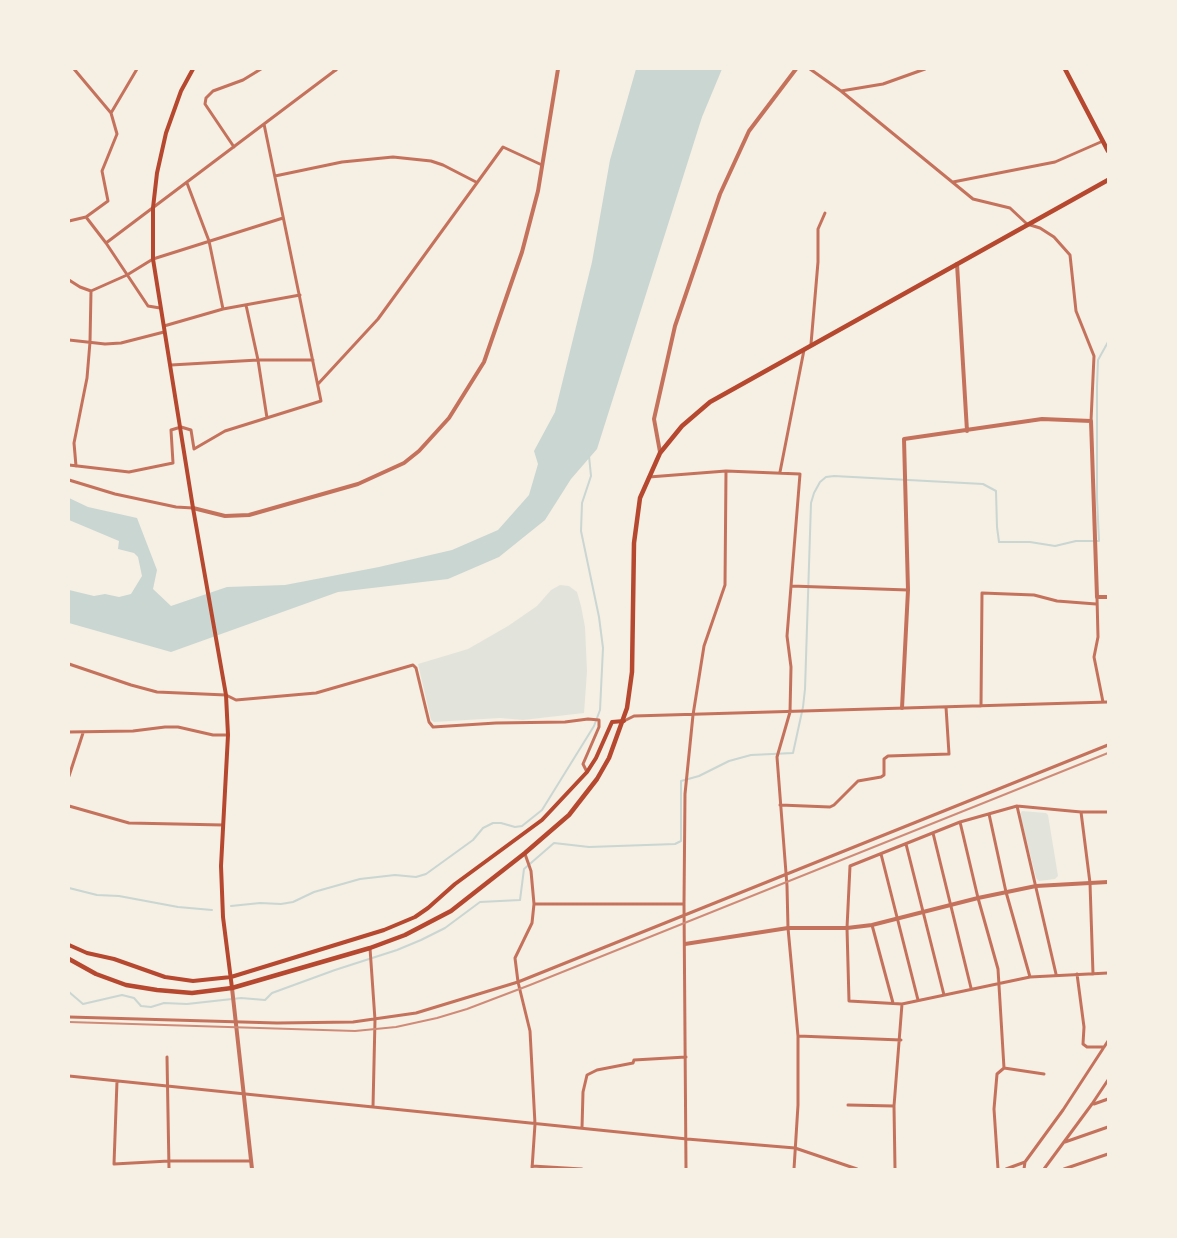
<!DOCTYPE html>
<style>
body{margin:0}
#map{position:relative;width:1177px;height:1238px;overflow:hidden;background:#f6efe4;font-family:Inter,sans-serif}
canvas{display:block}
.frame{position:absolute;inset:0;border:70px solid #f6efe4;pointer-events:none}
</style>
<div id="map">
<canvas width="1177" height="1238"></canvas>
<div class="frame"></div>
</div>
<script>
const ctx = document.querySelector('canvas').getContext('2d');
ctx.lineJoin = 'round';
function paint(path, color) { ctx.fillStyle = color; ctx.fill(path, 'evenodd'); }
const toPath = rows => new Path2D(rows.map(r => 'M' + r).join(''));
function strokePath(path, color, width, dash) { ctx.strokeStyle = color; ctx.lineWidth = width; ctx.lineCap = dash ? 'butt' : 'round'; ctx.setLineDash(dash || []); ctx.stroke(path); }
const green = toPath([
 [560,585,569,586,577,592,581,606,585,627,587,671,584,713,523,720,500,718,434,722,431,720,418,664,468,649,508,626,537,606,551,590],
 [1022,811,1046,813,1048,815,1058,876,1055,879,1039,881,1036,878,1020,814]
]);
const water = toPath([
 [636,69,722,69,702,117,597,449,571,479,545,520,499,557,448,579,338,592,171,652,69,623,69,590,94,596,105,594,119,597,131,594,142,576,138,557,134,553,118,549,119,541,69,520,69,498,88,507,137,518,157,570,153,589,171,606,227,587,285,585,379,567,452,550,498,530,529,495,538,464,534,451,555,412,592,262,610,160]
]);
const stream = toPath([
 [69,888,97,895,119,896,178,907,212,910],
 [231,906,260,903,281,904,293,902,314,892,360,879,395,875,416,877,426,874,473,840,483,828,493,823,501,823,515,827,522,826,542,810,594,726,600,710,603,648,599,617,581,531,582,503,591,476,589,456],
 [69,992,83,1004,122,995,134,998,141,1006,151,1007,164,1003,187,1004,241,998,265,1000,272,993,335,970,397,950,421,940,445,928,480,902,520,900,524,869,554,843,589,847,675,844,681,841,681,781,699,776,729,761,751,755,793,753,803,707,805,689,811,503,814,493,820,482,826,477,834,476,983,484,996,491,997,527,999,542,1030,542,1055,546,1076,541,1099,541,1097,498,1097,386,1098,360,1108,342]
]);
const minor = toPath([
 [810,69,841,91,973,199,1010,208,1027,224,1040,228,1054,237,1070,255,1076,311,1094,356,1091,421],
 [841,91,883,84,925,69],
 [111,113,137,69],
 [234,147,205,104,206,98,213,91,243,80,261,69],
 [275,176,342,162,393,157,431,161,443,165,476,182],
 [953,182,1055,162,1103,141],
 [187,183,209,241,223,309],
 [86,217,106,243,148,306,160,308],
 [69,221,86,217,108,201,102,171,117,134,111,113,74,69],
 [106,243,337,69],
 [69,280,80,287,91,291,127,275,153,259,283,218],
 [246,305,258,360,267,418],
 [164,326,223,309,300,295],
 [69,340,105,344,121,343,164,332],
 [811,344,818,262,818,229,825,213],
 [171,365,258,360,313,360],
 [318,384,378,319,503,147,542,165],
 [69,465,129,472,173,463,171,430,181,427,191,430,194,449,225,431,321,401,264,124],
 [76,466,74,443,87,378,90,342,91,291],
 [780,472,804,350],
 [649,477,726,471,800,474,787,636,791,667,790,712,777,757,787,886,788,928,798,1036,798,1105,794,1169],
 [69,480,115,494,176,507,193,508],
 [791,586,908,590],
 [1097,597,1098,637,1094,657,1103,702],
 [69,664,131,685,157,692,226,695,236,700,316,693,413,665,416,668,429,722,433,727,496,723,565,722,588,719,599,720,599,727,583,764,587,772],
 [981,706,982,593,1034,595,1057,601,1096,604],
 [624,721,634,716,1108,702],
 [69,732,133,731,165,727,178,727,213,735,228,735],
 [69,776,83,733],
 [780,805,830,807,834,805,858,781,881,777,884,775,884,759,888,756,949,754,946,707],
 [69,806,129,823,223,825],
 [1017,806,1056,974],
 [1081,812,1090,883,1093,974],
 [1108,812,1081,812,1017,806,960,822,850,866,847,928,849,1001,902,1004,1030,977,1108,973],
 [989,814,1006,892,1030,977],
 [960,822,978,898,998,969,1004,1068],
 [933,833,971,988],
 [906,844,944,995],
 [525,854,531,871,534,904,532,923,515,958,518,982,530,1031,535,1124,532,1169],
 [881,854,918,1000],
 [534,904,684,904],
 [872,925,893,1003],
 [370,948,375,1020,373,1107],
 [1077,974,1084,1027,1083,1044,1087,1047,1104,1047],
 [69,1017,277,1023,353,1022,416,1013,518,982,1108,745],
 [798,1036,901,1040],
 [167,1057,169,1169],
 [69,1076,687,1139,795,1148,857,1169],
 [117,1081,114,1164,169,1161,251,1161],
 [1094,1104,1108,1099],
 [848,1105,894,1106],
 [582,1128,583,1092,587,1075,597,1070,633,1063,634,1060,686,1057],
 [1065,1142,1108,1127],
 [532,1166,582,1169],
 [686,1169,684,904,685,794,693,715,704,646,725,585,726,471],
 [895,1169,894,1106,902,1004],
 [998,1169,994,1109,997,1074,1004,1068,1044,1074],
 [1006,1169,1025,1162],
 [1024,1169,1025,1162,1063,1110,1108,1041],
 [1044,1169,1092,1104,1108,1080],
 [1064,1169,1108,1154]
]);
const tertiary = toPath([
 [334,69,335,70],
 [957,264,967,431],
 [660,452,654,419,675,326,720,194,749,131,796,69],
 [193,508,225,516,249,515,358,484,404,463,419,451,449,418,484,362,522,252,538,191,558,69],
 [902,708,908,590,904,439,1042,419,1091,421,1097,597,1108,597],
 [685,944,788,928,847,928,872,925,978,898,1036,886,1108,882],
 [232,988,252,1169]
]);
const secondary = toPath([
 [193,69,181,91,166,133,157,173,153,208,153,259,193,508,226,695,228,735,221,866,223,917,232,988],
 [69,945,87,953,114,959,165,977,193,981,231,977,384,930,415,917,428,908,455,884,542,820,587,772,596,758,612,722,624,721]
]);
const trunk = toPath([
 [1065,69,1108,151],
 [69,959,96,974,126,985,157,990,192,993,232,988,370,948,405,935,451,911,525,853,569,815,597,779,609,758,627,708,632,672,634,543,640,498,660,453,682,426,710,402,1108,180]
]);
const rail = toPath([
 [69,1022,355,1031,396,1027,437,1018,467,1009,530,985,1108,753]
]);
paint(green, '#e2e4dc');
paint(water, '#c9d6d2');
strokePath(stream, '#c9d6d2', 2);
strokePath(minor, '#c5725c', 3);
strokePath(tertiary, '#c5725c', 4);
strokePath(secondary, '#b5482f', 4);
strokePath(trunk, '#b5482f', 4.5);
strokePath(rail, '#cf8b77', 2);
</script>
